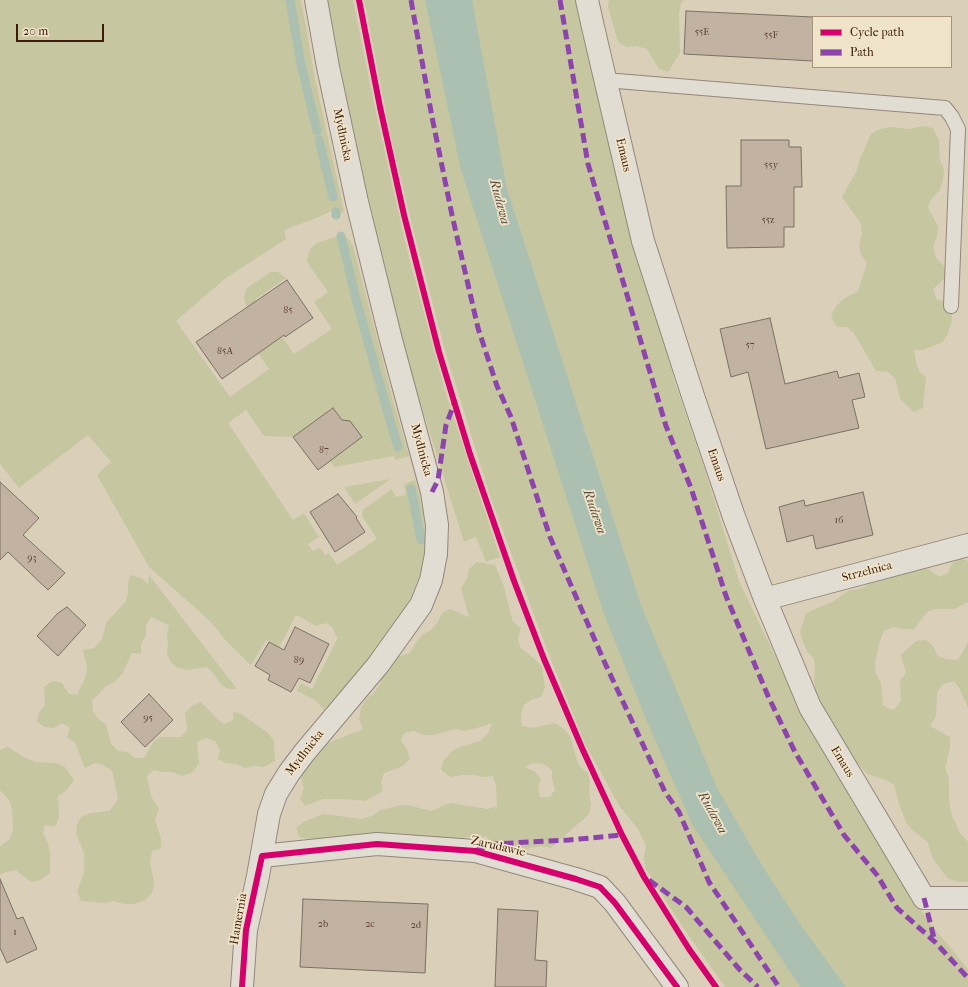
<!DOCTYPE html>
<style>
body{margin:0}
#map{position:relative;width:968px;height:987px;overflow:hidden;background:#dad0ba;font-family:"IM FELL French Canon",serif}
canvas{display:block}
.legend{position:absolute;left:812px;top:16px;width:140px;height:52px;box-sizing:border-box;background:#efe4ca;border:1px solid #a8947d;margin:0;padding:5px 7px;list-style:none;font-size:12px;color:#3d1b0a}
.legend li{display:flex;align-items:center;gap:8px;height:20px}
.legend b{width:20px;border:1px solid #a8947d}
.scale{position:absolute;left:16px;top:24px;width:88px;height:18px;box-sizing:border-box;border:2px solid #3d1b0a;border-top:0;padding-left:5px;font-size:12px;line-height:14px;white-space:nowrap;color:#3d1b0a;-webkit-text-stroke:3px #efe4ca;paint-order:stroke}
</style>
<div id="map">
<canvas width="968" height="987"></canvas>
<ul class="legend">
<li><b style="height:5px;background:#d6006c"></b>Cycle path</li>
<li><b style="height:5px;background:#8e44ad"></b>Path</li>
</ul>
<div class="scale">20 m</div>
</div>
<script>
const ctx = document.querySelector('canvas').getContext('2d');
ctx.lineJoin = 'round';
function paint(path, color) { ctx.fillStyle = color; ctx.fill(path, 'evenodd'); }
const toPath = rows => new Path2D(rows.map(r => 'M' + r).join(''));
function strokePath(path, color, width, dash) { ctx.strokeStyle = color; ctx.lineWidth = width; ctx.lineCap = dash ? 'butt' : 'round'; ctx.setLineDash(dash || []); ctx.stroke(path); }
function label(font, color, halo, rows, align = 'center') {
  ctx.font = font + ' "IM FELL French Canon",serif'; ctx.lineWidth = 3.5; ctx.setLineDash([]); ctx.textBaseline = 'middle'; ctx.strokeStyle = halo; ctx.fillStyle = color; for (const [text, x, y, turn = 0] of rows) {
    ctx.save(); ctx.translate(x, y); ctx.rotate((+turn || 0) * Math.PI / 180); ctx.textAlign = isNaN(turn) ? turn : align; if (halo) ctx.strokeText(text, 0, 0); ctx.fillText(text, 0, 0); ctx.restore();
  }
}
const green = toPath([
 [0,0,301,0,315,79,344,211,341,214,333,216,331,211,319,217,284,230,286,239,226,278,176,321,230,397,269,369,250,342,247,308,244,299,246,289,270,272,278,272,286,278,256,299,294,354,332,329,314,302,328,292,309,265,307,260,310,249,317,243,335,237,345,237,350,240,353,246,394,404,409,456,395,460,394,456,334,467,330,461,357,441,358,433,342,420,333,408,293,437,264,436,246,410,228,423,293,520,304,513,319,537,308,544,313,551,320,548,325,555,329,553,337,565,377,539,362,516,363,510,392,489,396,497,406,495,404,484,415,480,421,499,424,519,425,542,422,569,407,606,382,643,324,710,315,700,297,691,301,683,312,689,338,637,335,635,335,633,332,627,326,623,316,626,296,615,282,642,279,647,266,640,251,665,227,642,210,621,149,567,97,475,111,462,88,435,19,488,0,464],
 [326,0,353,0,375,108,406,246,445,391,500,557,486,562,476,537,464,542,413,379,387,282,362,176,337,62],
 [364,0,577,0,581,23,675,383,703,464,739,581,787,681,893,867,928,921,968,969,968,987,834,987,775,949,800,987,725,987,680,923,645,868,644,856,646,846,638,829,620,807,586,746,547,650,490,496,444,347,410,217,391,138],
 [609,0,684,0,681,3,679,14,680,53,668,72,659,69,647,49,637,46,627,47,618,42,608,7],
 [922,126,933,128,939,140,940,160,944,169,943,180,940,190,932,198,928,207,938,227,937,237,933,246,936,258,943,265,949,274,933,289,936,299,946,302,952,311,952,321,948,333,943,342,923,350,914,350,916,362,919,371,926,377,923,408,914,412,900,399,895,378,888,372,876,371,854,333,847,327,837,327,831,318,834,309,842,300,858,291,867,263,861,254,859,245,862,234,861,224,842,197,857,170,859,161,871,134,880,129,890,127,911,129],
 [391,479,355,504,344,487],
 [958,558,968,561,968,602,955,609,936,609,927,612,914,629,904,629,893,627,884,631,880,641,875,663,876,673,881,683,883,706,894,710,901,701,900,681,906,673,901,655,916,641,926,640,933,646,938,656,947,659,957,660,963,652,968,641,968,708,959,688,954,681,943,684,937,692,936,717,930,726,950,737,950,748,945,769,949,778,949,800,951,813,960,833,968,842,968,882,959,882,947,878,934,860,930,851,928,842,912,830,906,822,899,804,894,785,886,780,867,774,847,751,818,702,814,681,815,670,814,659,807,651,803,642,800,632,806,613,834,601,850,590,859,589,868,585,873,577,922,567,931,571,939,577,948,573,951,565],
 [477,562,495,565,503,584,513,622,521,628,518,638,520,647,536,660,542,667,545,688,541,697,531,700,524,705,521,715,522,726,533,728,554,723,563,728,570,736,579,766,588,773,590,782,589,792,591,805,589,814,551,848,542,846,533,847,523,851,512,852,503,849,486,837,476,836,466,837,439,847,300,838,296,828,304,822,323,814,361,819,372,816,381,810,401,805,412,806,431,811,450,803,488,809,497,806,496,785,493,776,484,777,474,775,462,775,451,777,441,770,443,761,451,752,460,747,480,741,488,733,492,723,484,726,465,731,455,729,434,735,423,735,414,731,404,733,401,741,407,749,410,759,403,766,384,773,381,782,383,791,365,801,344,799,323,799,305,806,300,798,304,789,301,778,304,768,312,758,328,743,363,729,359,719,361,708,366,699,374,693,380,684,380,673,389,657,400,656,410,653,415,644,422,635,431,630,437,623,442,613,450,609,469,617,461,588,467,578,469,569],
 [533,763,544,764,552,770,552,780,555,790,550,797,540,797,538,787,541,779,534,771,525,767],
 [130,575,141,578,148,584,149,575,237,689,228,689,221,685,214,674,207,667,187,670,176,667,170,661,167,652,168,643,167,634,169,625,151,617,146,625,146,635,141,644,141,654,132,653,122,674,115,682,106,686,92,701,93,711,98,719,106,724,111,744,118,751,128,752,135,758,144,758,154,741,161,737,181,737,187,730,185,713,192,706,201,702,217,719,224,724,233,720,233,711,243,715,268,733,274,741,275,761,264,767,254,766,245,768,236,764,226,763,218,759,220,750,215,741,206,738,197,742,199,763,193,772,183,776,172,772,162,772,154,770,147,776,151,796,159,809,155,819,161,839,161,849,152,851,150,862,154,883,152,893,145,900,134,904,124,904,114,901,105,903,81,901,77,891,84,873,84,853,76,834,77,825,81,817,90,813,109,811,115,804,118,798,112,771,103,765,95,763,85,768,75,743,67,737,70,728,62,723,53,728,44,727,37,721,39,713,45,705,44,687,53,681,62,683,69,694,77,695,86,676,87,667,83,650,94,648,101,641,104,632,106,623,126,601,128,593,128,583],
 [8,747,25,758,36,762,56,763,65,767,74,780,67,790,58,796,59,817,55,827,45,825,43,834,48,843,50,854,50,873,41,880,31,882,16,870,6,872,0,875,0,846,10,839,13,830,12,809,9,800,0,790,0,750]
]);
const water = toPath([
 [425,0,472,0,507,189,641,605,717,788,763,867,802,927,846,987,800,987,692,824,646,719,604,614,461,170]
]);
const stream = toPath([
 [290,0,301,64,317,131],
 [319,140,333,197],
 [336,212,336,215],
 [341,236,356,299,389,417,398,447],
 [411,489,421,540]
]);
const building = toPath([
 [686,11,813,17,813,61,684,54,686,11],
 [741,140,789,140,789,147,801,147,802,187,794,187,794,227,784,227,784,247,727,248,726,186,741,186,741,140],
 [287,280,313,318,285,337,284,335,222,379,196,342,287,280],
 [770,318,785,384,837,371,839,378,859,373,865,397,852,400,859,428,766,449,748,372,731,377,720,329,770,318],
 [333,408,342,420,350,421,362,437,318,470,293,437,333,408],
 [0,482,39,518,23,535,65,573,48,590,8,552,0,560,0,482],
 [863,492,873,535,816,549,813,535,787,542,779,507,804,500,805,506,863,492],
 [338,494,357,517,356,518,365,532,335,552,310,512,338,494],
 [67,607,86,625,58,656,37,636,58,613,67,607],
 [295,627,329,644,310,683,299,678,291,692,268,680,270,675,255,666,269,642,284,650,295,627],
 [149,694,173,720,145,747,121,722,149,694],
 [0,879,17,919,23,917,37,949,7,963,0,948,0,879],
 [303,899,428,904,425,973,300,967,303,899],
 [498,909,538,911,535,960,547,961,546,987,495,987,498,909]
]);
const service = toPath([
 [605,80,945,108,952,117,958,129,951,306]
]);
const minor = toPath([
 [587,0,593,27,643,241,693,396,734,517,765,599,810,707,924,898,968,898],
 [765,599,968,545],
 [262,856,377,844,475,851,576,879,600,887,615,903,677,987],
 [242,987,246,930,258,876,269,814,276,794,289,773,304,753,378,665,421,605,431,580,436,554,437,525,432,492,391,340,357,202,328,67,316,0]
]);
const quiet = toPath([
 [411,0,432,117,452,215,478,328,497,386,511,417,550,537,604,661,665,792,679,812,709,882,779,987],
 [560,0,588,164,666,426,691,488,726,596,768,696,795,752,844,835,877,875,897,908,935,942,968,978],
 [432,492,438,480,446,425,454,404],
 [475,851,492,844,569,840,622,835],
 [649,880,686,907,740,970,758,987],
 [924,898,935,942]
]);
const cycleway = toPath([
 [359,0,380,107,404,215,439,352,470,454,514,581,544,659,582,748,622,835,644,877,689,949,716,987],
 [242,987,246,930,262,856,377,844,475,851,576,879,600,887,615,903,677,987]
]);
const numberNames = [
 ["55E",702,33],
 ["55F",771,36],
 ["55y",771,166],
 ["55z",768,221],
 ["85",288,311],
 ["57",750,346],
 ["85A",225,352],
 ["87",324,451],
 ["16",839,521],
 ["93",32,559],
 ["89",299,661],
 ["95",148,719],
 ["2b",323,925],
 ["2c",370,925],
 ["2d",416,926],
 ["1",15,933]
];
const streetNames = [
 ["Mydlnicka",342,135,78],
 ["Emaus",623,155,77],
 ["Mydlnicka",421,450,75],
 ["Emaus",716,465,71],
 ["Strzelnica",867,572,-15],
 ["Mydlnicka",305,753,-52],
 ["Emaus",842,762,59],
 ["Zarudawie",498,847,13],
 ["Hamernia",239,919,-80]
];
const waterNames = [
 ["Rudawa",499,202,75],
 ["Rudawa",594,512,71],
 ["Rudawa",712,813,61]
];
paint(green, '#c6c6a0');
paint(water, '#abc0b0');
strokePath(stream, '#abc0b0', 9);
paint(building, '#c2b2a1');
strokePath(building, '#7a7063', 1);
strokePath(service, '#928779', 16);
strokePath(minor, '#928779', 24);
strokePath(service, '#e2ddd2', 14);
strokePath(minor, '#e2ddd2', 22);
strokePath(quiet, '#8e44ad', 5, [10, 5]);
strokePath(cycleway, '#d6006c', 6);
label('10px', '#5e4130', null, numberNames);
label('12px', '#3d1b0a', '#efe4ca', streetNames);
label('italic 13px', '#584a3a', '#efe4ca', waterNames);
</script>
